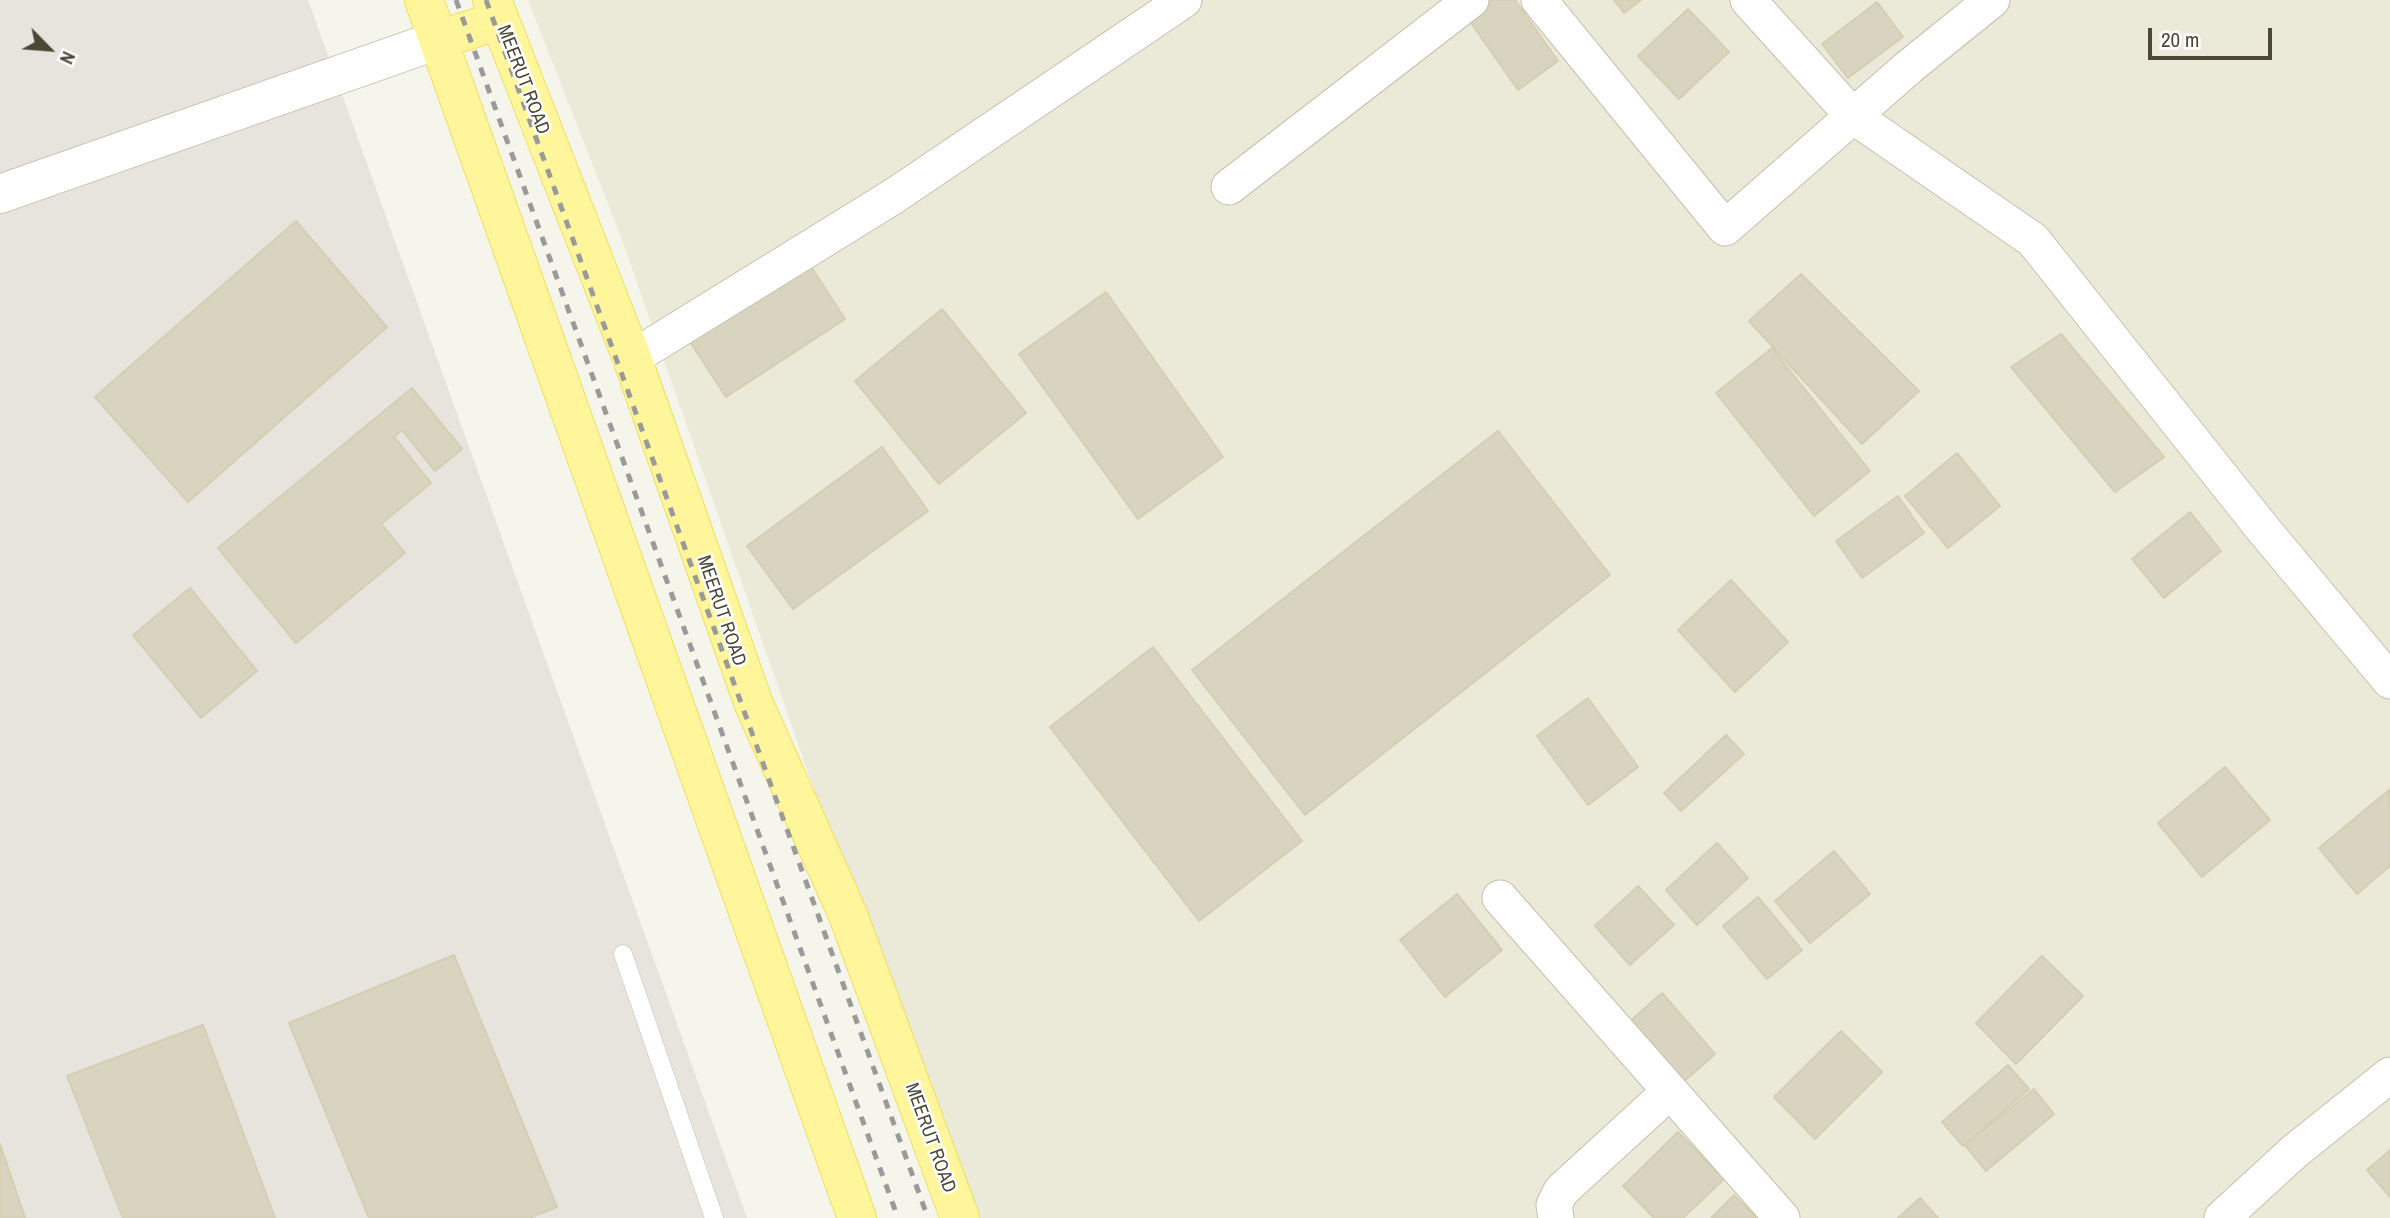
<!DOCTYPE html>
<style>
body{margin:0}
#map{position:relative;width:2390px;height:1218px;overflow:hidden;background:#f6f5eb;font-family:"Archivo Narrow",sans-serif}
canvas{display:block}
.north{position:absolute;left:14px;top:14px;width:70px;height:70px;-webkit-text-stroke:5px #fff;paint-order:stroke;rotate:115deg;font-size:19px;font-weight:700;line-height:28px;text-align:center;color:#4c4838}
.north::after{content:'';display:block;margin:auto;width:24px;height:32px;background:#4c4838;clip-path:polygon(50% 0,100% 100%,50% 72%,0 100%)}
.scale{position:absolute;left:2148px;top:28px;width:124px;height:32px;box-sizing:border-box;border:4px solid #4c4838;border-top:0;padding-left:9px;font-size:21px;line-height:24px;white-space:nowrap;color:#4c4838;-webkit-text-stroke:5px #fff;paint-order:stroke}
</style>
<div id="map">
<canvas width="2390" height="1218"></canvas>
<div class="north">N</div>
<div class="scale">20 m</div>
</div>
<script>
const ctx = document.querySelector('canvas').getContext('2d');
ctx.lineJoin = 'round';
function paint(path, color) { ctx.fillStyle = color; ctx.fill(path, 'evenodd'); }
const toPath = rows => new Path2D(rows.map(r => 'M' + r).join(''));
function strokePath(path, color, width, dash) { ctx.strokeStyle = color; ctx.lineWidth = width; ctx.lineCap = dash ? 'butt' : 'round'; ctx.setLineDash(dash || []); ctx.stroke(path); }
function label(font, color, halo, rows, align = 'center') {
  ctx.font = font + ' "Archivo Narrow",sans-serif'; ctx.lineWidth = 5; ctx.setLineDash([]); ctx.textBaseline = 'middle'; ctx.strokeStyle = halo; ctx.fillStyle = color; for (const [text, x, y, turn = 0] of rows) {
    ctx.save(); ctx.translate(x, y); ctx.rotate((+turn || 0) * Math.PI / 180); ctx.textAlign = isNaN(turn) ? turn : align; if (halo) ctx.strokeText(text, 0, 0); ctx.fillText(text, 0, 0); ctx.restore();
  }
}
const residential = toPath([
 [528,0,2390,0,2390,1218,970,1218,854,904,621,237]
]);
const industrial = toPath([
 [0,0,308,0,747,1218,0,1218]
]);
const building = toPath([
 [1490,0,1515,0,1558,61,1518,90,1467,17,1490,0],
 [1614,0,1641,0,1624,13,1614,0],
 [1877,2,1903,37,1848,78,1822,44,1877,2],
 [1688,9,1729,52,1679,99,1638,56,1688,9],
 [296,221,387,327,188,502,95,397,296,221],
 [808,262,845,319,726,397,689,340,808,262],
 [1801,274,1919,391,1862,444,1749,321,1801,274],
 [1106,292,1223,457,1138,519,1019,354,1106,292],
 [942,309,1026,413,939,484,855,381,942,309],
 [2061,334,2164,457,2115,492,2011,367,2061,334],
 [1772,348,1870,471,1814,516,1716,393,1772,348],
 [412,388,462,449,435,471,402,430,394,437,431,483,381,524,405,553,296,643,218,548,412,388],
 [1498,431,1610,575,1305,815,1192,670,1498,431],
 [882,447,928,511,793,609,747,546,882,447],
 [1957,453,2000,506,1948,548,1905,496,1957,453],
 [1898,496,1924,533,1862,578,1836,541,1898,496],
 [2190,512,2221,551,2164,598,2132,559,2190,512],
 [1731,580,1788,642,1735,692,1678,630,1731,580],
 [190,588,257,671,201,718,133,635,190,588],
 [1153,647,1302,841,1199,921,1050,727,1153,647],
 [1588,698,1638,767,1588,805,1537,736,1588,698],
 [1726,735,1744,754,1681,811,1664,793,1726,735],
 [2225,767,2270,820,2202,877,2158,823,2225,767],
 [2389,790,2390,866,2357,894,2319,848,2389,790],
 [1717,843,1748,878,1697,925,1666,890,1717,843],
 [1834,851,1870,894,1810,943,1775,901,1834,851],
 [1638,886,1674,925,1630,965,1595,926,1638,886],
 [1457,894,1502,950,1445,997,1400,940,1457,894],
 [1758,897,1802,950,1767,979,1723,926,1758,897],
 [454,955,557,1207,529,1218,369,1218,289,1023,454,955],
 [2042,956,2083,996,2016,1064,1976,1023,2042,956],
 [1662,993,1715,1054,1680,1085,1627,1024,1662,993],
 [203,1025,275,1218,123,1218,67,1076,203,1025],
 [1841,1031,1882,1072,1815,1139,1774,1097,1841,1031],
 [2008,1065,2029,1089,1963,1146,1942,1122,2008,1065],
 [2034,1089,2054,1114,1986,1171,1965,1145,2034,1089],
 [1678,1132,1724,1179,1683,1218,1654,1218,1623,1186,1678,1132],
 [0,1144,25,1218,0,1218,0,1144],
 [2390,1150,2390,1197,2367,1170,2390,1150],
 [1734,1195,1757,1218,1711,1218,1734,1195],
 [1920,1198,1938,1218,1898,1218,1920,1198]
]);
const service = toPath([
 [623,954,714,1218]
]);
const minor = toPath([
 [1539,0,1725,228,1909,67,1992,0],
 [1748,0,1853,116,2033,240,2263,529,2390,681],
 [1229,187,1471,0],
 [632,358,894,196,1184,0],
 [1500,898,1782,1218],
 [1556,1218,1554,1205,1561,1191,1669,1092],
 [2222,1218,2295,1151,2390,1075]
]);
const tertiary = toPath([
 [0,194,438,40]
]);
const primary = toPath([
 [424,0,857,1218],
 [492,0,632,358,753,702,848,915,960,1218],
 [438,40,500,20]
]);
const rail = toPath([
 [456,0,898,1218],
 [486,0,928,1218]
]);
const streetNames = [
 ["MEERUT ROAD",523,80,69],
 ["MEERUT ROAD",721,611,71],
 ["MEERUT ROAD",930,1138,70]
];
paint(residential, '#ebe9d8');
paint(industrial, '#e6e4dc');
paint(building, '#d9d4bf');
strokePath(building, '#d5ceb2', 2);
strokePath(service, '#c3c0ac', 19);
strokePath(minor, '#c3c0ac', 37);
strokePath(tertiary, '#c3c0ac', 40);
strokePath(primary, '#eedf62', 40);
strokePath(service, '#fff', 18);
strokePath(minor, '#fff', 35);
strokePath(tertiary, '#fff', 38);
strokePath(primary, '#fff69b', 38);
strokePath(rail, '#9a9a9a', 5, [9, 9]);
label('19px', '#4c4838', '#fff', streetNames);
</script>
